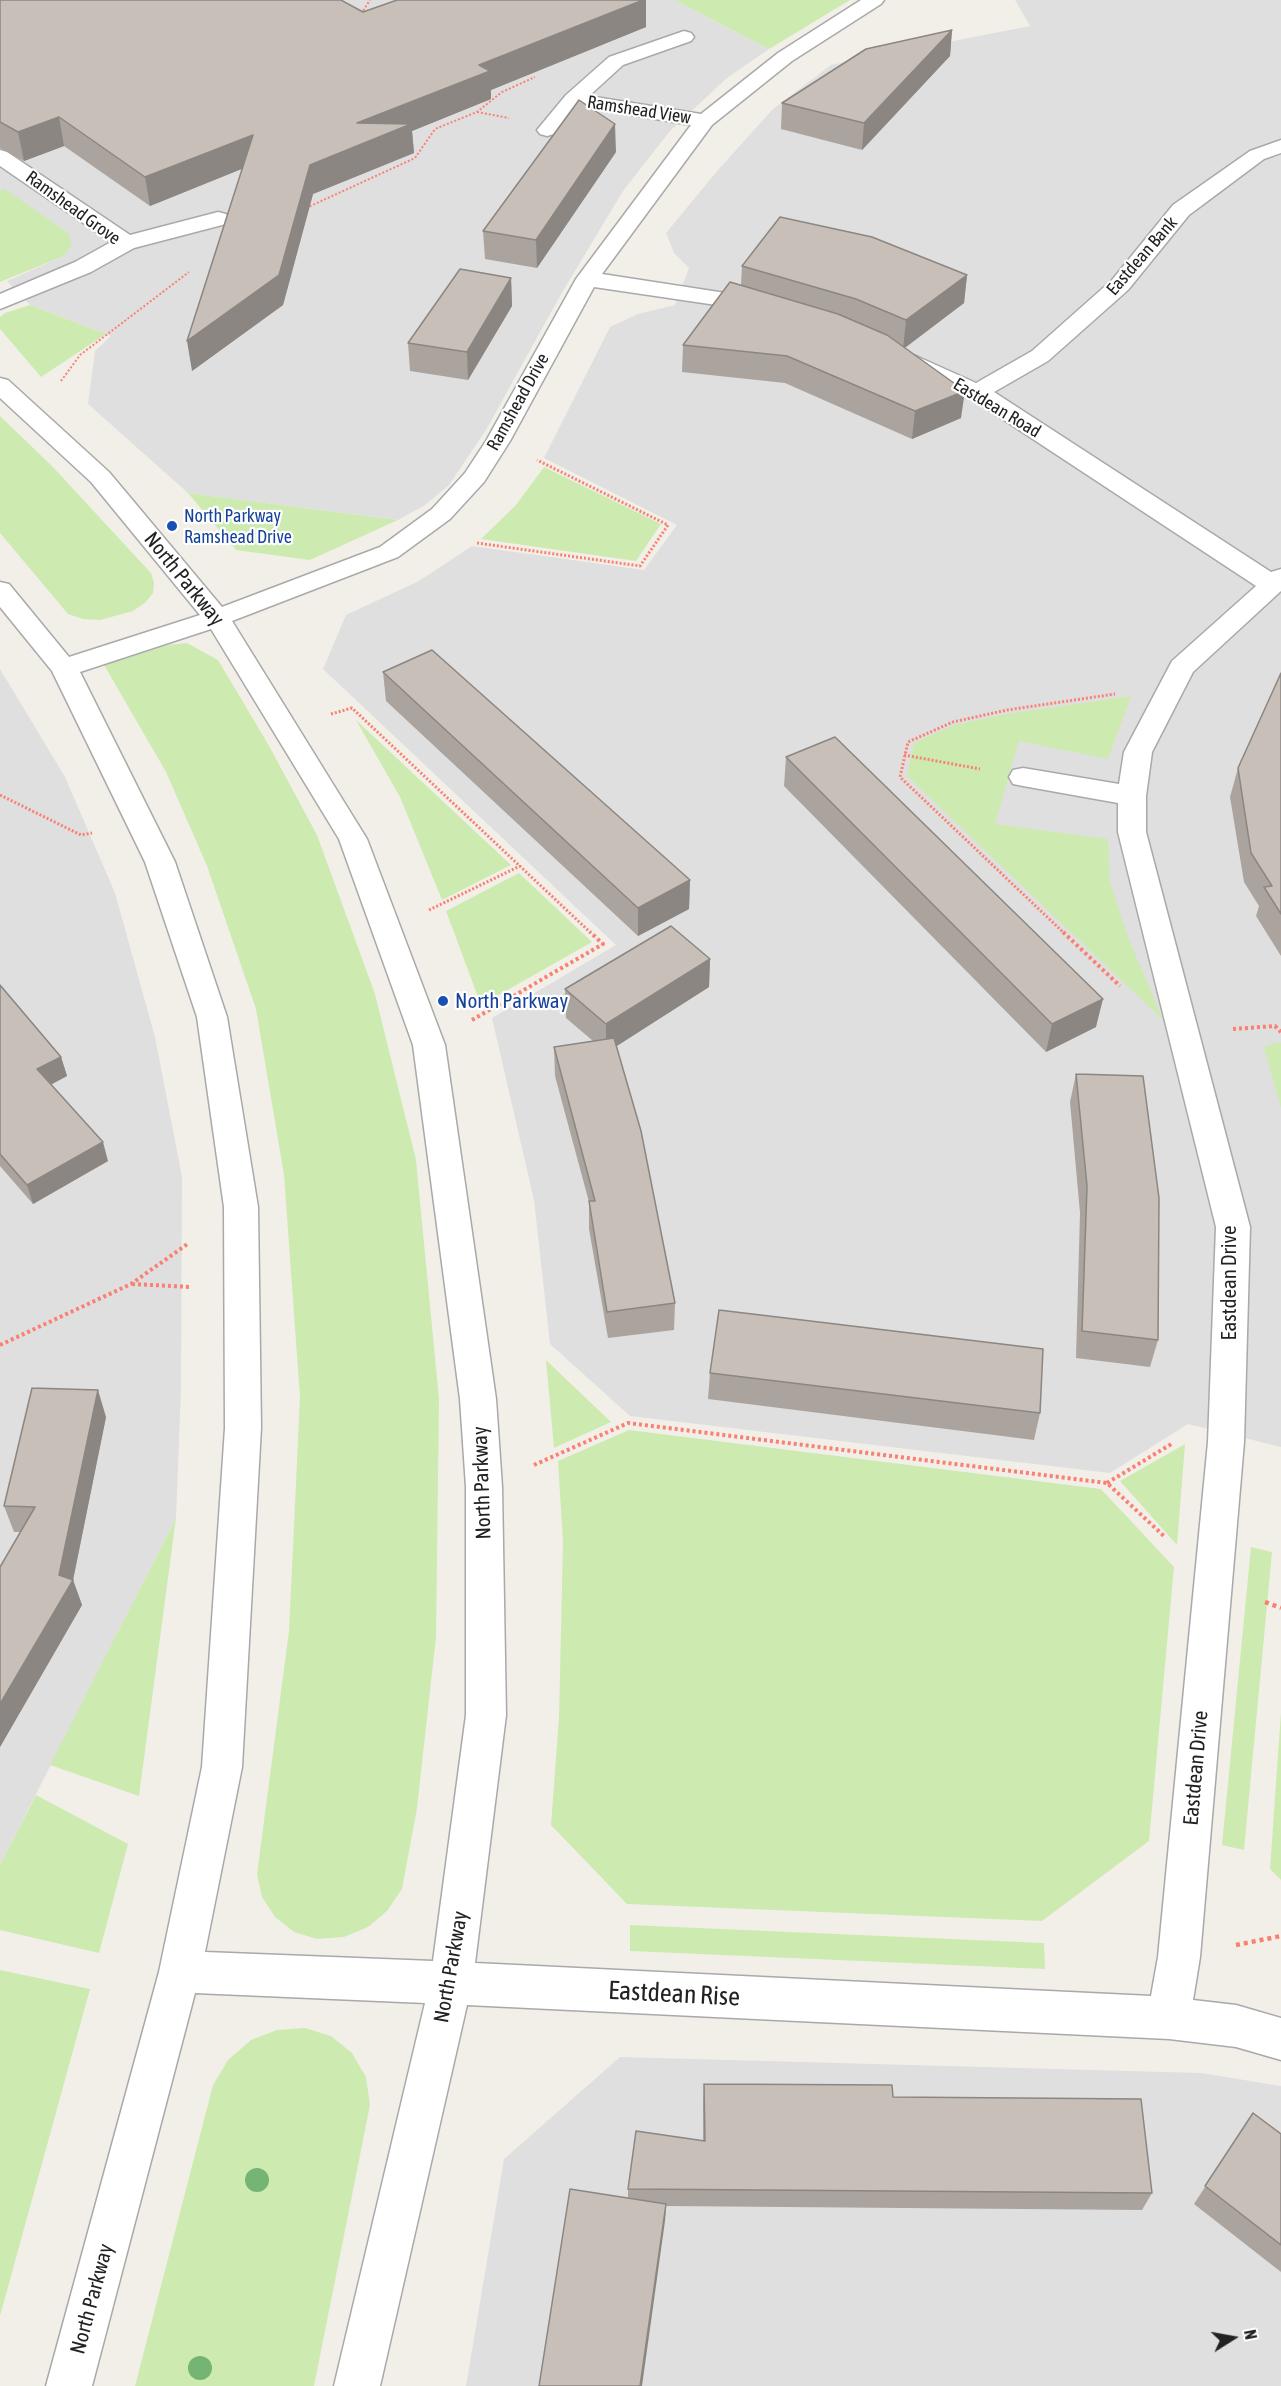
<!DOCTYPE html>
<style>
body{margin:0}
#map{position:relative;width:1281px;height:2386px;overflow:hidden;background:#f2efe9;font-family:"Asap Condensed",sans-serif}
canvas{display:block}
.north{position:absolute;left:1203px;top:2308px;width:60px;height:60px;-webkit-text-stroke:4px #fff;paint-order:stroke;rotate:79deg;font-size:16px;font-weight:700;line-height:24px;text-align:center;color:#222}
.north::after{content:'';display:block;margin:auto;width:21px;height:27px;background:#222;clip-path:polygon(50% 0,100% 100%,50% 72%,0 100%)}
</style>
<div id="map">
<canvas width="1281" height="2386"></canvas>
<div class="north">N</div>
</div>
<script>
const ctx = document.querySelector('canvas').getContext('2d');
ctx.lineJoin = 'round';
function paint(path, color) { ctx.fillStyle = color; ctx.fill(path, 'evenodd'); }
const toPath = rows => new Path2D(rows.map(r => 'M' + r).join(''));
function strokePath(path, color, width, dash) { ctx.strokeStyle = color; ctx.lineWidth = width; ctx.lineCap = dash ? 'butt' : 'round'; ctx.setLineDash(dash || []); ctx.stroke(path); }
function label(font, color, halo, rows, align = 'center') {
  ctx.font = font + ' "Asap Condensed",sans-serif'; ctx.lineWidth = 4.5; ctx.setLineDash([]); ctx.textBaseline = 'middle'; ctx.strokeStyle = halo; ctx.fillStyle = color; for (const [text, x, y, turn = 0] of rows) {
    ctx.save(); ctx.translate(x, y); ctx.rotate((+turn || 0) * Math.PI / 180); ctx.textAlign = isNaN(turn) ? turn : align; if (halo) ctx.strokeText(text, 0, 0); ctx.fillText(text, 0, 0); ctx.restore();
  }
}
const residential = toPath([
 [0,0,674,0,769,49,727,78,670,131,623,191,560,296,486,430,449,485,425,505,398,520,188,493,88,404,95,351,111,336,30,305,7,281,64,256,5,190,0,191],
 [1015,0,1281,0,1281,1447,1188,1424,1110,1473,630,1416,550,1344,534,1200,492,1018,616,945,323,669,346,615,419,581,472,546,644,570,677,525,544,458,610,327,638,314,675,305,689,268,674,253,666,233,718,170,773,109,831,65,1030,26],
 [0,669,65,777,115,893,155,1037,182,1177,181,1388,176,1518,0,1865],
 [620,2057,1201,2073,1281,2086,1281,2386,466,2386,504,2159]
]);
const grass = toPath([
 [674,0,850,0,769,49],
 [5,189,68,233,72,244,64,256,0,282,0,191],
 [30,305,106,334,41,377,0,329,0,317,5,313],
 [0,416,53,467,151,573,154,583,153,593,145,603,133,611,100,620,83,619,68,614,0,533],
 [544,467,661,524,636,561,481,539,516,505],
 [188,493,398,520,310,560,236,550],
 [187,643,218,660,268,744,317,835,375,994,416,1160,439,1399,436,1637,417,1808,402,1889,387,1911,368,1927,344,1937,317,1939,294,1932,275,1917,262,1897,257,1874,289,1631,300,1397,284,1175,256,1009,207,866,166,772,104,665,168,645],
 [1131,696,1108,759,1019,741,995,824,1108,839,1110,882,1128,937,1163,1020,907,776,914,743,954,725,1006,714],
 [356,720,511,865,442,900,400,797],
 [519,873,592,942,481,1005,446,911],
 [1279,1042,1281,1043,1281,1108,1264,1047],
 [546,1360,611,1422,554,1448],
 [629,1430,1101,1489,1174,1567,1149,1841,1042,1921,627,1904,551,1825,559,1717,563,1542,558,1461],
 [1185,1444,1177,1545,1120,1481],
 [176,1518,139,1796,50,1765],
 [1251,1547,1272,1552,1244,1850,1222,1845],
 [1281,1712,1281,1880,1270,1869],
 [36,1795,128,1844,99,1953,0,1930,0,1865],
 [630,1925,1044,1943,1045,1969,630,1951],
 [0,1970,90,1989,0,2316],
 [305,2028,331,2036,352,2053,366,2077,370,2105,314,2386,135,2386,213,2085,228,2060,251,2040,277,2030]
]);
const pathFar3 = toPath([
 [361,14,370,0],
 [477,112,509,118],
 [306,208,415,158,435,129,477,112,502,92,535,77],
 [61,381,80,355,189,272]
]);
const pathFar2 = toPath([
 [477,543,640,566,668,525,537,460],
 [331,714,352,708,592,934],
 [904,755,980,769],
 [0,795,81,835,92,833],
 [429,910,520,866],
 [1065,934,900,777,908,742,953,722,1007,710,1115,694]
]);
const pathFar1 = toPath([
 [1063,932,1120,986],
 [472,1020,603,944,590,932],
 [1233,1029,1275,1026,1281,1032],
 [132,1284,191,1287],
 [0,1345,131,1284,189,1243],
 [534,1465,628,1423,1107,1483,1165,1537],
 [1107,1483,1173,1443]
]);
const path = toPath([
 [1265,1602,1281,1608],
 [1236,1945,1281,1936]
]);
const minor = toPath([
 [861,0,884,0,881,4,792,61,712,125,602,274,732,294,768,304,771,309,768,314,760,316,730,307,594,287,510,441,484,482,450,519,398,557,232,621,367,839,445,1045,496,1399,502,1487,506,1715,475,1963,1151,1996,1158,1957,1208,1442,1216,1227,1118,832,1118,803,1023,786,1013,784,1009,777,1013,770,1023,768,1119,784,1124,752,1172,661,1256,586,969,397,900,366,896,361,900,356,908,354,916,356,976,383,1032,351,1112,280,1173,205,1250,151,1281,140,1281,153,1264,159,1189,215,1128,290,1048,361,994,392,1271,572,1281,569,1281,591,1193,672,1152,752,1146,796,1146,832,1250,1227,1244,1442,1200,1957,1193,2000,1236,2005,1281,2018,1281,2060,1236,2047,1169,2039,467,2005,380,2386,334,2386,425,2003,195,1993,92,2386,46,2386,159,1972,202,1767,225,1428,224,1207,197,1017,145,862,52,671,0,607,0,582,9,584,69,657,200,615,91,482,0,398,0,378,8,380,109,472,222,607,380,547,432,509,465,473,486,441,576,279,691,125,578,106,554,134,547,136,540,134,537,130,566,95,609,57,684,31,691,33,694,37,691,41,623,65,589,96,701,114,778,53,861,0],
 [211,629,339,839,413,1045,460,1399,466,1487,466,1715,433,1961,205,1952,242,1767,261,1428,258,1207,227,1017,175,862,80,672,211,629],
 [0,150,7,152,130,235,218,212,226,214,229,219,226,224,134,248,91,272,0,309,0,294,75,262,111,242,0,166,0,150]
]);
const trees = [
 [257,2180],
 [200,2368]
];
const wall = toPath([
 [0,0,363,12,397,0,646,0,646,27,491,90,491,99,412,131,414,153,313,194,283,305,192,371,242,169,150,206,64,146,24,161,0,148],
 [952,30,950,56,862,150,781,129,782,103],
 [616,152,537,268,485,259,483,231],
 [742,266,967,275,964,303,905,348,961,418,912,439,785,383,682,372,683,345,741,285],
 [511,278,512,306,468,380,410,371,408,343],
 [383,672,690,880,689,909,638,936,386,701],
 [1281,673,1281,956,1256,916,1259,906,1244,882,1230,797,1238,768],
 [786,757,1096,1027,1046,1052,784,786],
 [710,959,709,987,616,1046,675,1303,674,1330,608,1338,589,1229,589,1202,555,1076,554,1047,593,1041,566,1018,565,989],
 [0,985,61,1057,67,1076,51,1084,108,1161,33,1204,0,1166],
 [1076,1074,1158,1340,1150,1367,1076,1358,1080,1213,1070,1102],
 [710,1373,1040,1413,1034,1440,708,1399],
 [106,1417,73,1580,82,1605,0,1747,0,1567,21,1532,14,1532,4,1506],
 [704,2084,893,2097,1152,2193,1142,2210,666,2206,665,2221,628,2198,628,2189,703,2141,703,2103],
 [1253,2113,1281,2134,1281,2272,1194,2204]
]);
const shadedWall = toPath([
 [643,0,646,0,646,27,491,90,491,99,412,131,414,153,313,194,283,305,192,371,187,341,310,165,357,123,479,65],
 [952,30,950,56,862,150,864,123],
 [59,117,64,146,24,161,18,132],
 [615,124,616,152,537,268,536,240],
 [253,135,256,163,150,206,145,177],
 [967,275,964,303,903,349,906,320],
 [511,278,512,306,468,380,467,352],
 [965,391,961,418,912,439,915,411],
 [690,880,689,909,638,936,638,908],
 [710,959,709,987,606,1053,606,1024],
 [1103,999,1096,1027,1046,1052,1052,1024],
 [61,1057,67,1076,43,1089,37,1069],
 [103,1142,108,1161,33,1204,27,1185],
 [98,1390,106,1417,73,1580,82,1605,0,1747,0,1704,59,1575],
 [666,2204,665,2221,642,2386,640,2386]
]);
const building = toPath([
 [0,0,341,0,363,12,397,0,643,0,479,65,490,71,357,123,411,124,310,165,279,275,187,341,253,135,145,177,59,117,18,132,0,122,0,0],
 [952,30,864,123,782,103,866,49,952,30],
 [579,100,615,124,536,240,483,231,579,100],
 [780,217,872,237,967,275,906,320,856,299,742,266,780,217],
 [460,269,511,278,467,352,408,343,460,269],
 [730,282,838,314,887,335,965,391,915,411,787,356,683,345,730,282],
 [432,650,690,880,638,908,383,672,432,650],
 [1281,673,1281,914,1264,887,1272,886,1251,853,1238,768,1281,673],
 [835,737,1103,999,1052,1024,786,757,835,737],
 [671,926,710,959,606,1024,565,989,671,926],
 [0,985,61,1057,37,1069,103,1142,27,1185,0,1154,0,985],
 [614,1038,641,1131,675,1303,607,1312,589,1201,595,1201,554,1047,614,1038],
 [1076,1074,1143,1076,1159,1198,1158,1340,1082,1331,1087,1186,1076,1074],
 [719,1310,1043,1349,1040,1413,710,1373,719,1310],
 [32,1388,98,1390,59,1575,73,1580,0,1704,0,1567,35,1507,4,1506,32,1388],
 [704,2084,892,2085,893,2097,1141,2099,1152,2193,628,2189,636,2131,705,2141,704,2084],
 [1253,2113,1281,2134,1281,2245,1205,2186,1253,2113],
 [570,2189,666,2204,640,2386,539,2386,570,2189]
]);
const markers = [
 [172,526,6,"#1a4fb4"],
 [443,1001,6,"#1a4fb4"]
];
const farStreetnames = [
 ["Ramshead View",639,110,9],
 ["Ramshead Grove",73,208,36],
 ["Eastdean Bank",1142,256,-49],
 ["Ramshead Drive",518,402,-61],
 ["Eastdean Road",997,408,31]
];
const farTransitnames = [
 ["North Parkway",184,516],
 ["Ramshead Drive",184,537]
];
const streetNames = [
 ["North Parkway",184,579,51],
 ["Eastdean Drive",1229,1283,-90],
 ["North Parkway",482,1483,-92],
 ["Eastdean Drive",1196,1768,-85],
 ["North Parkway",451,1967,-80],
 ["North Parkway",92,2299,-75]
];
const transitNames = [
 ["North Parkway",455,1001]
];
const nearStreetnames = [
 ["Eastdean Rise",674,1994,3]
];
paint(residential, '#e0dfdf');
paint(grass, '#cdebb0');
strokePath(minor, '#a9a9a9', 3);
strokePath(pathFar3, '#fa8072', 2, [2, 2]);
strokePath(pathFar2, '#fa8072', 3, [2, 2]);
strokePath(pathFar1, '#fa8072', 4, [3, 3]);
strokePath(path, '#fa8072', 4.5, [4, 4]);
paint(minor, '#fff');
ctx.fillStyle = '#74b475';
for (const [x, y] of trees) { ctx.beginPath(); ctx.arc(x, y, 12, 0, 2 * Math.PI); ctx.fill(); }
paint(wall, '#aba49e');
paint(shadedWall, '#8b8681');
paint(building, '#c7bfb8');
strokePath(building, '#8b8681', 1.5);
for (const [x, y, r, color] of markers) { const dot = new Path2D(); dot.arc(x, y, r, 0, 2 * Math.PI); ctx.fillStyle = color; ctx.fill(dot); strokePath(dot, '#fff', 2); }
label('18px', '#222', '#fff', farStreetnames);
label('18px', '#164399', '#fff', farTransitnames, 'left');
label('21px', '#222', '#fff', streetNames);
label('21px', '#164399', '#fff', transitNames, 'left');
label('26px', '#222', '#fff', nearStreetnames);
</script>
